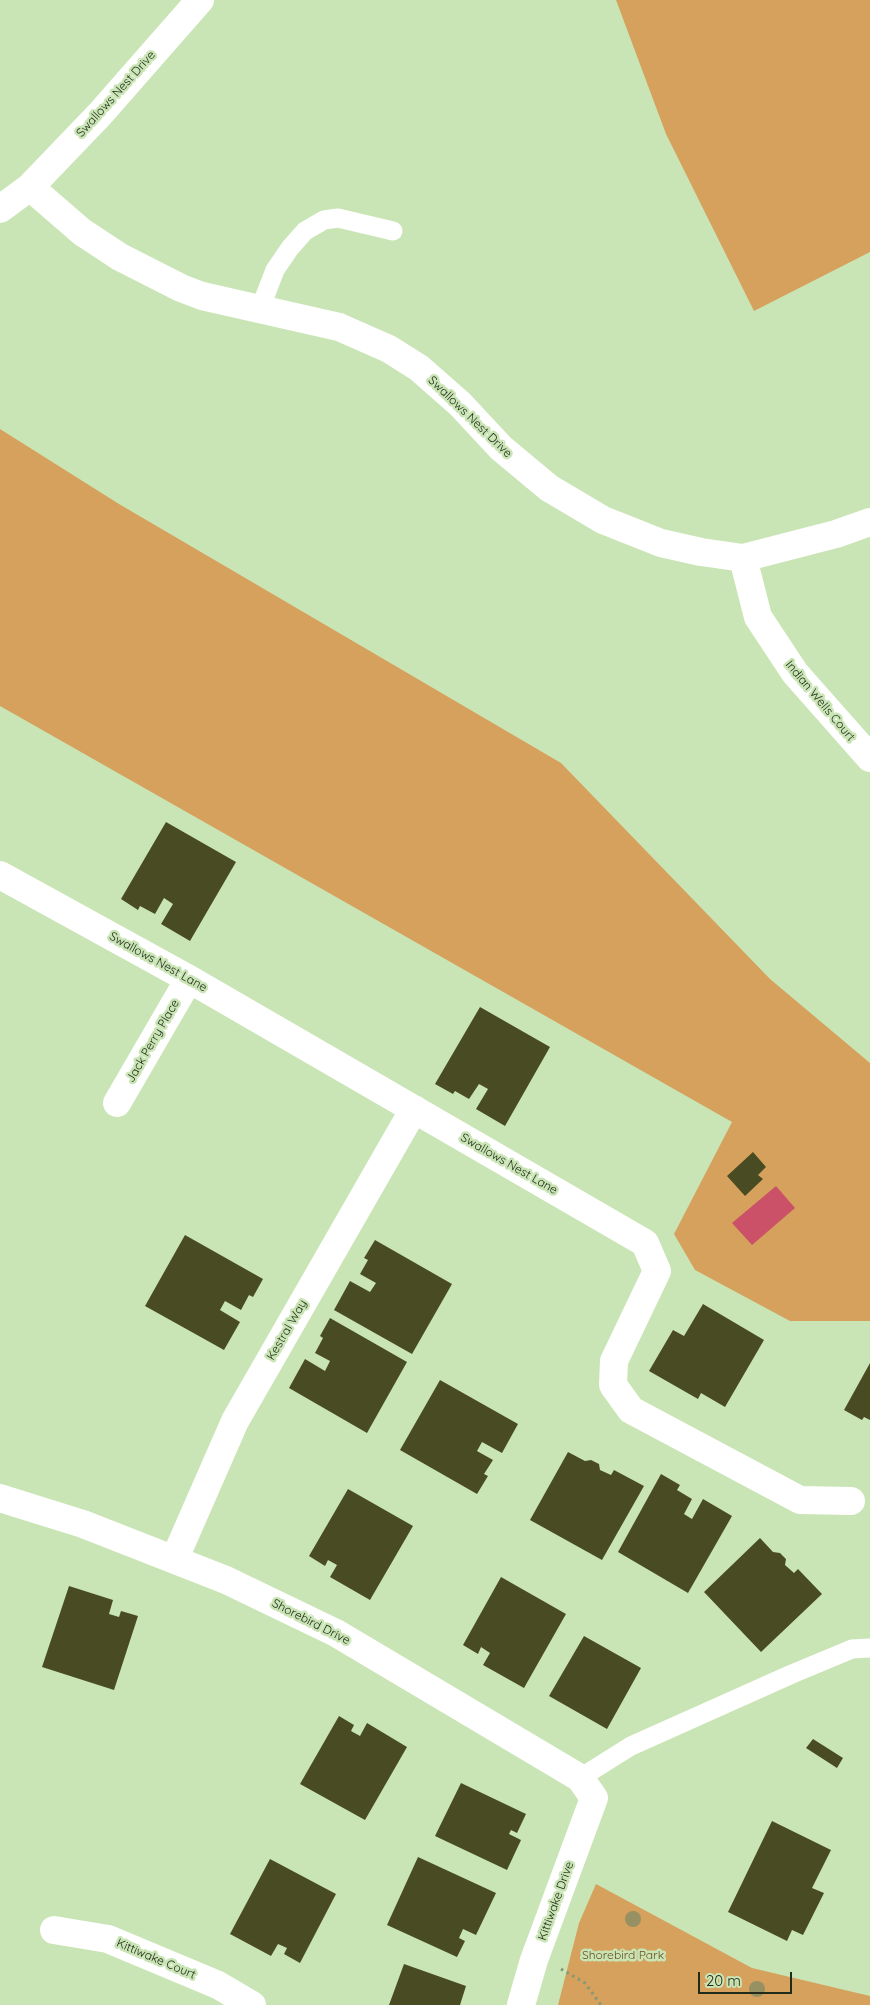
<!DOCTYPE html>
<style>
body{margin:0}
#map{position:relative;width:870px;height:2005px;overflow:hidden;background:#cae5b5;font-family:Quicksand,sans-serif}
canvas{display:block}
.scale{position:absolute;left:698px;top:1972px;width:94px;height:22px;box-sizing:border-box;border:2px solid #212b19;border-top:0;padding-left:6px;font-size:15px;line-height:18px;white-space:nowrap;color:#212b19;-webkit-text-stroke:4px #cae5b5;paint-order:stroke}
</style>
<div id="map">
<canvas width="870" height="2005"></canvas>
<div class="scale">20 m</div>
</div>
<script>
const ctx = document.querySelector('canvas').getContext('2d');
ctx.lineJoin = 'round';
function paint(path, color) { ctx.fillStyle = color; ctx.fill(path, 'evenodd'); }
const toPath = rows => new Path2D(rows.map(r => 'M' + r).join(''));
function strokePath(path, color, width, dash) { ctx.strokeStyle = color; ctx.lineWidth = width; ctx.lineCap = dash ? 'butt' : 'round'; ctx.setLineDash(dash || []); ctx.stroke(path); }
function label(font, color, halo, rows, align = 'center') {
  ctx.font = font + ' Quicksand,sans-serif'; ctx.lineWidth = 5; ctx.setLineDash([]); ctx.textBaseline = 'middle'; ctx.strokeStyle = halo; ctx.fillStyle = color; for (const [text, x, y, turn = 0] of rows) {
    ctx.save(); ctx.translate(x, y); ctx.rotate((+turn || 0) * Math.PI / 180); ctx.textAlign = isNaN(turn) ? turn : align; if (halo) ctx.strokeText(text, 0, 0); ctx.fillText(text, 0, 0); ctx.restore();
  }
}
const green = toPath([
 [616,0,870,0,870,252,754,311,666,134],
 [0,429,119,504,561,763,770,979,870,1063,870,1321,790,1321,695,1270,674,1234,732,1122,0,706],
 [596,1884,752,1968,870,1996,870,2005,558,2005,579,1923]
]);
const water = toPath([
 [776,1186,795,1208,752,1245,732,1223]
]);
const building = toPath([
 [166,822,236,862,190,941,161,924,173,904,164,898,155,914,140,906,138,910,121,899],
 [480,1007,550,1047,505,1126,476,1109,488,1089,479,1084,469,1099,455,1091,453,1094,435,1084],
 [753,1152,766,1167,758,1175,763,1179,745,1196,727,1176],
 [185,1235,263,1279,253,1297,249,1295,241,1310,225,1301,220,1310,240,1322,224,1350,145,1306],
 [375,1240,452,1284,412,1354,334,1310,350,1281,370,1292,376,1283,360,1274,368,1260,364,1258],
 [703,1304,764,1340,725,1407,701,1393,698,1399,649,1371,673,1330,684,1336],
 [330,1318,407,1362,367,1433,289,1388,305,1359,325,1371,330,1361,315,1353,323,1338,320,1336],
 [870,1363,870,1420,864,1417,862,1420,844,1410],
 [440,1380,518,1424,502,1453,482,1442,477,1451,493,1460,484,1474,488,1476,477,1494,400,1450],
 [568,1452,585,1461,591,1460,599,1464,600,1470,611,1475,614,1470,644,1486,602,1560,530,1520],
 [661,1474,680,1485,677,1490,692,1499,684,1514,692,1519,703,1499,732,1516,688,1593,618,1552],
 [348,1489,413,1526,370,1600,330,1577,337,1565,328,1560,325,1566,309,1556],
 [760,1538,773,1552,780,1553,786,1559,785,1565,794,1573,798,1569,822,1594,761,1652,704,1592],
 [501,1577,566,1614,524,1688,483,1665,490,1653,481,1647,478,1654,463,1645],
 [69,1586,113,1600,109,1614,119,1617,121,1611,138,1616,114,1690,42,1667],
 [584,1636,641,1668,607,1729,549,1696],
 [339,1716,354,1725,351,1731,360,1736,367,1723,407,1747,365,1820,300,1784],
 [813,1739,843,1758,837,1768,806,1748],
 [461,1783,526,1814,517,1833,511,1830,509,1834,521,1840,507,1870,435,1836],
 [772,1821,831,1850,812,1888,824,1893,803,1935,792,1930,787,1941,728,1912],
 [418,1857,496,1893,476,1935,463,1929,459,1938,465,1941,457,1957,387,1925],
 [270,1859,336,1894,300,1963,284,1954,287,1948,278,1944,271,1956,230,1934],
 [404,1964,466,1986,460,2005,389,2005]
]);
const path = toPath([
 [561,1969,585,1983,601,2005]
]);
const service = toPath([
 [260,309,275,270,290,248,305,231,324,220,338,218,393,231],
 [580,1778,631,1746,792,1674,852,1649,870,1648]
]);
const minor = toPath([
 [30,187,82,232,120,257,181,288,202,296,339,327,389,349,419,368,460,404,501,448,549,488,603,520,661,543,701,552,743,558,836,534,870,522],
 [0,209,30,187,100,114,200,0],
 [743,558,758,617,795,673,870,758],
 [0,875,189,979,645,1243,657,1271,614,1361,613,1385,631,1410,800,1500,851,1501],
 [117,1103,189,979],
 [0,1498,83,1524,226,1580,336,1633,580,1778,594,1798,534,1960,521,2005],
 [175,1558,235,1421,414,1109],
 [54,1930,108,1939,218,1985,252,2005]
]);
const trees = [
 [633,1919],
 [757,1989]
];
const streetNames = [
 ["Swallows Nest Drive",116,94,-48],
 ["Swallows Nest Drive",470,417,44],
 ["Indian Wells Court",820,701,50],
 ["Swallows Nest Lane",158,962,29],
 ["Jack Perry Place",153,1041,-60],
 ["Swallows Nest Lane",509,1164,30],
 ["Kestral Way",287,1330,-60],
 ["Shorebird Drive",311,1622,27],
 ["Kittiwake Drive",556,1901,-70],
 ["Kittiwake Court",156,1959,23]
];
const parkNames = [
 ["Shorebird Park",623,1955]
];
paint(green, '#d5a15d');
paint(water, '#ca5168');
paint(building, '#494c22');
strokePath(path, '#859976', 3, [2.5, 4]);
strokePath(service, '#fff', 19);
strokePath(minor, '#fff', 28);
ctx.fillStyle = '#969062';
for (const [x, y] of trees) { ctx.beginPath(); ctx.arc(x, y, 8, 0, 2 * Math.PI); ctx.fill(); }
label('12px', '#212b19', '#cae5b5', streetNames);
label('12px', '#6b4b1f', '#cae5b5', parkNames);
</script>
